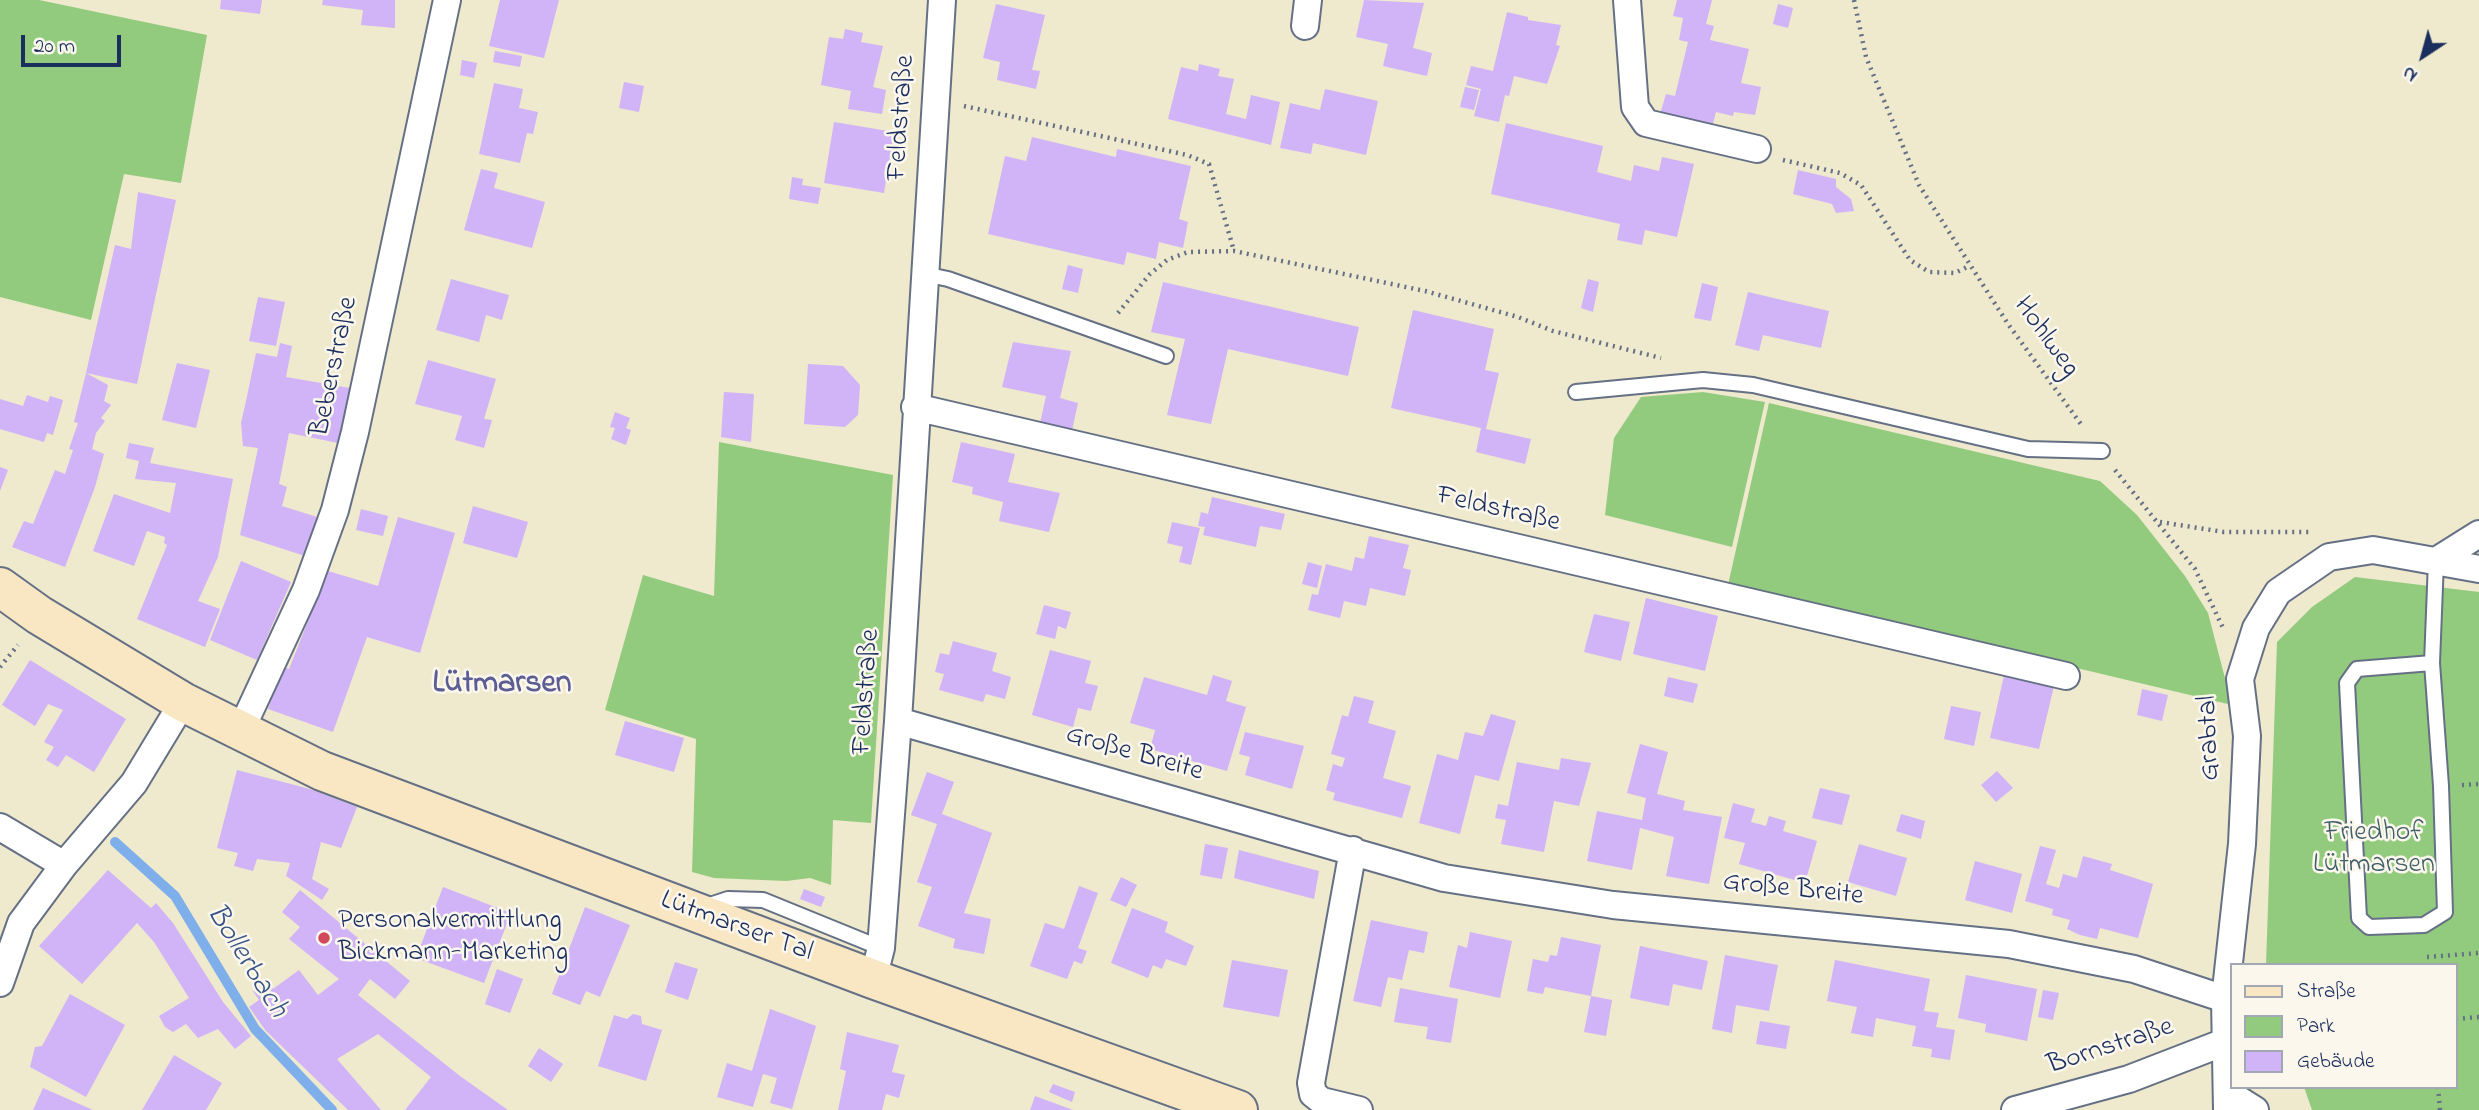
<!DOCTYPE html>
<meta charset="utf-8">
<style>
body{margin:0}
#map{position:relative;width:2479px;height:1110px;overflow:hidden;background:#efe9ce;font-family:"Indie Flower",sans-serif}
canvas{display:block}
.legend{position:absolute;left:2230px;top:963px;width:228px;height:126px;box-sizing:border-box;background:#fbf7ec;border:2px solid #a1a7b3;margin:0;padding:9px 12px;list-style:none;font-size:21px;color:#1b2f5e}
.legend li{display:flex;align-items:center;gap:14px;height:35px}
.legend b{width:35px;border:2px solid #a1a7b3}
.north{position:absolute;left:2388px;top:21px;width:70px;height:70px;-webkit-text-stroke:5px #fbf7ec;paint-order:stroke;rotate:216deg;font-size:19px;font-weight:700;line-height:28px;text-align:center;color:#1b2f5e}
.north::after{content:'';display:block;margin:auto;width:24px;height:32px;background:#1b2f5e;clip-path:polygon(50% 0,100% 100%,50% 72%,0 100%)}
.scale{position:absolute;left:21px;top:35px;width:100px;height:32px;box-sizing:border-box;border:4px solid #1b2f5e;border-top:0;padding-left:9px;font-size:21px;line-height:24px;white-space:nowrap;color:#1b2f5e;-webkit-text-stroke:5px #fbf7ec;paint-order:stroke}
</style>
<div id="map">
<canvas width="2479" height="1110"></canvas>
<ul class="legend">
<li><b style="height:9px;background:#f9e7c3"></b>Straße</li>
<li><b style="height:19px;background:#93cb7e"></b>Park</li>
<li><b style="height:19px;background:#d1b3f7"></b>Gebäude</li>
</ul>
<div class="north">N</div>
<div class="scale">20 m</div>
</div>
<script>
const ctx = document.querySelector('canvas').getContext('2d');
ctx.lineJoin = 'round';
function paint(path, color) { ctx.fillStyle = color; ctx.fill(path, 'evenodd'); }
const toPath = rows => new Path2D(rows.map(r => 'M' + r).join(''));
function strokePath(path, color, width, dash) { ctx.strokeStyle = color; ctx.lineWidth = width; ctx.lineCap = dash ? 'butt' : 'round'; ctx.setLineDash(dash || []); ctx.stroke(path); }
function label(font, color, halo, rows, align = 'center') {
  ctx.font = font + ' "Indie Flower",sans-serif'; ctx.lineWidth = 5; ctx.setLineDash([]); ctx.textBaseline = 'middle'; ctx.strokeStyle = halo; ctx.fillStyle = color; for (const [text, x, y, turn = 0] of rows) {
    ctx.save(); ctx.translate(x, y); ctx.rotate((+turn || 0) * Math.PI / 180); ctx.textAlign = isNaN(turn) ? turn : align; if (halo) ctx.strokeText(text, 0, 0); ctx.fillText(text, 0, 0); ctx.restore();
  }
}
const green = toPath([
 [0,0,39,0,207,35,181,183,124,174,91,320,0,297],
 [1703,392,1765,402,1732,547,1605,515,1614,438,1641,397],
 [1769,403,2100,481,2137,515,2185,576,2208,613,2232,705,1728,585],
 [719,442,893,475,871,823,833,820,831,885,810,878,786,881,714,878,692,872,696,739,605,710,643,575,714,596],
 [2355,577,2479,592,2479,1110,2312,1110,2304,1087,2456,1087,2456,965,2266,965,2277,642,2312,607]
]);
const stream = toPath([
 [115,842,175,896,255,1029,332,1110]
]);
const building = toPath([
 [221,0,262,0,260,14,220,9],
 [323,0,395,0,395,28,361,25,363,10,322,5],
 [500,0,559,0,544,58,489,46],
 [1364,0,1424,3,1413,48,1432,53,1427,76,1383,66,1388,44,1356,37],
 [1677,0,1712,0,1706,24,1714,26,1710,40,1749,49,1741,83,1761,87,1755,115,1734,112,1733,116,1716,112,1712,127,1660,114,1666,94,1675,96,1688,42,1679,40,1683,18,1673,16],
 [996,4,1045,15,1032,70,1040,71,1036,89,997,80,1000,62,983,58],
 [1778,4,1793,8,1788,28,1773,24],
 [1507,12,1528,17,1528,20,1561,25,1556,45,1560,46,1547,84,1514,76,1509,96,1505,95,1499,122,1474,116,1481,89,1466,85,1471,66,1493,71],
 [845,29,863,33,861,42,883,46,873,87,886,90,882,114,848,109,851,91,821,85,829,37,843,39],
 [495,51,522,56,520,67,493,62],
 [462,60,477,63,474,78,460,75],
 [1199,64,1220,69,1218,76,1234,79,1226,114,1246,119,1251,95,1280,102,1271,145,1168,119,1181,67,1198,71],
 [624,82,644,86,639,112,619,108],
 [494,83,523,89,519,108,538,112,533,134,527,133,520,163,479,154],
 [1465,87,1479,90,1474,110,1460,107],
 [1325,89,1378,101,1366,155,1313,143,1311,154,1280,148,1290,103,1320,110],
 [834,122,894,132,884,193,824,183],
 [1506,123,1603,146,1597,172,1631,181,1634,165,1659,171,1662,157,1694,164,1677,237,1645,230,1642,245,1617,240,1620,224,1491,194],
 [1032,137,1116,157,1117,149,1191,166,1179,219,1188,222,1183,248,1159,242,1156,259,1127,252,1124,265,988,234,1005,156,1026,161],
 [481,169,498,173,494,188,545,202,532,248,464,230],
 [1798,170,1836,179,1836,187,1851,199,1854,211,1836,213,1832,204,1793,194],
 [792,177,803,179,802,185,821,188,818,204,789,199],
 [138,192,176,200,137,384,86,373,115,245,131,249],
 [1068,265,1083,269,1078,293,1062,289],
 [451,279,509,295,502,320,486,315,479,342,436,330],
 [1588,279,1599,282,1593,312,1581,308],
 [1163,282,1359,327,1348,376,1228,349,1211,424,1167,415,1185,339,1151,332],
 [1702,283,1718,287,1711,321,1694,318],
 [1748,292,1829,311,1821,348,1763,335,1759,351,1735,345],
 [258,297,285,302,276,346,249,341],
 [1413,310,1494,329,1485,370,1499,373,1486,429,1531,439,1525,464,1476,452,1481,428,1391,408],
 [1013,342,1071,351,1060,398,1078,403,1071,435,1039,428,1046,396,1002,387],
 [280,343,292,346,286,377,350,388,338,443,289,433,279,484,287,487,282,506,317,517,305,556,240,535,258,448,243,446,241,423,246,401,256,353,277,357],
 [428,360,496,379,484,419,492,420,484,448,455,440,462,416,415,404],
 [177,363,210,370,196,428,162,420],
 [808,364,843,366,860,385,858,415,845,427,804,424],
 [86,373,108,385,104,401,111,405,101,418,105,421,96,433,92,449,104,454,95,487,65,567,12,547,24,521,33,524,55,470,65,474,73,450,69,449,78,423,74,422],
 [724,392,754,394,751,442,721,437],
 [27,395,48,402,50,396,63,400,53,435,47,433,44,442,0,429,0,399,23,406],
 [615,412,630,418,626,428,631,430,626,445,611,439,615,428,610,427],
 [961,442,1015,454,1008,482,1060,493,1049,532,999,521,1003,502,972,494,973,487,952,482],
 [129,443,154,448,150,463,233,479,218,557,198,601,220,609,205,647,137,619,167,545,164,543,165,537,147,531,134,566,93,551,114,494,170,513,176,483,135,479,139,461,126,458],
 [0,467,8,470,0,491],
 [1212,497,1285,514,1281,530,1260,526,1256,547,1203,535,1205,527,1198,526,1201,512,1208,514],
 [473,506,528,522,517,558,463,543],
 [361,509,388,516,383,536,356,530],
 [398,517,455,533,420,653,367,637,333,732,268,709,283,667,289,669,328,571,378,586],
 [1172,522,1200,528,1191,565,1179,562,1183,547,1167,543],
 [1369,536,1409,545,1403,568,1411,570,1405,596,1370,588,1366,606,1344,601,1340,618,1308,610,1312,594,1318,595,1326,564,1352,571,1355,557,1364,559],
 [241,561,291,582,257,660,210,640],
 [1308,562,1322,566,1317,588,1302,584],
 [1646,598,1718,616,1705,671,1633,654],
 [1044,605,1071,612,1066,629,1058,626,1055,639,1036,634],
 [1594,614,1630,622,1621,661,1584,652],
 [953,641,997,653,992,671,1011,677,1005,699,986,694,983,702,939,690,944,674,935,672,940,653,949,655],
 [1050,650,1091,661,1085,683,1098,686,1091,711,1078,708,1073,727,1032,715],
 [30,660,126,719,94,772,66,755,58,767,46,760,54,747,44,742,63,710,48,704,35,726,2,705],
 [2005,671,2055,682,2039,749,1990,738],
 [1213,675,1232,681,1226,701,1246,707,1227,771,1150,749,1155,730,1130,723,1144,677,1207,695],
 [1668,677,1698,684,1693,703,1664,696],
 [2142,689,2168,695,2162,721,2137,715],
 [1354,696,1374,701,1368,723,1396,731,1383,778,1411,786,1402,818,1333,800,1335,793,1326,790,1333,764,1342,767,1345,758,1331,754,1342,715,1348,717],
 [1951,706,1981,712,1974,746,1944,739],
 [1491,714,1516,721,1499,781,1475,775,1460,834,1419,823,1437,754,1458,760,1465,732,1483,736],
 [625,721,684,738,674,772,615,755],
 [1245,732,1304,746,1292,789,1245,775,1250,757,1239,754],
 [1640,744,1668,752,1657,794,1685,801,1683,810,1722,817,1709,884,1666,876,1674,837,1640,828,1632,870,1587,861,1597,811,1642,820,1646,798,1627,793],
 [1561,758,1591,763,1579,806,1554,801,1544,852,1501,844,1506,820,1495,818,1498,804,1508,806,1517,762,1559,770],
 [237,770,310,789,357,807,341,848,321,842,312,879,329,889,322,900,286,876,290,863,257,859,253,871,234,866,238,853,217,848],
 [1997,771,2013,788,1996,802,1981,785],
 [927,772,954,782,942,814,992,833,964,913,991,919,984,954,953,948,955,939,918,926,932,887,917,882,937,824,911,815],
 [1820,788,1850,795,1842,825,1812,818],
 [1733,803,1755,809,1751,822,1766,826,1769,816,1786,821,1783,831,1817,841,1805,883,1739,864,1745,843,1724,838],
 [1901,814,1925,821,1921,839,1896,831],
 [1205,844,1228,848,1222,879,1200,875],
 [1859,844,1907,858,1896,896,1848,882],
 [2040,846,2056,850,2046,884,2059,888,2063,874,2077,878,2083,856,2112,864,2110,870,2153,884,2138,938,2100,928,2097,939,2080,935,2067,929,2070,920,2052,915,2053,909,2025,901],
 [1239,850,1319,871,1314,899,1234,878],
 [1975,861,2022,874,2012,913,1965,900],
 [108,870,151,908,156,903,173,923,223,1002,251,1036,235,1049,218,1029,198,1038,186,1024,173,1032,165,1027,159,1016,189,998,154,942,137,923,82,984,39,946],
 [1121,877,1137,885,1126,907,1110,900],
 [1079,886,1098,893,1078,948,1087,951,1082,964,1074,961,1067,979,1030,966,1045,923,1064,929],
 [443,887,511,913,484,983,416,958],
 [804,889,825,897,821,907,800,899],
 [300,890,410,981,395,999,370,979,358,995,460,1076,508,1110,405,1110,431,1077,378,1034,337,1059,381,1110,348,1110,266,1031,249,1007,259,1000,253,991,267,981,273,989,299,970,318,995,339,979,289,939,300,927,282,912],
 [585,907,630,925,600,997,586,991,580,1005,552,994],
 [1132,908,1168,922,1165,932,1194,946,1186,966,1166,959,1162,969,1153,965,1148,978,1111,963],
 [1371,920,1428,932,1424,953,1409,950,1402,980,1388,977,1381,1007,1353,1001],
 [1470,932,1512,941,1500,998,1449,987,1458,945,1467,948],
 [1561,937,1601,945,1591,996,1545,987,1543,994,1527,991,1533,959,1548,962,1550,955,1557,956],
 [1640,946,1708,961,1702,990,1673,984,1669,1006,1630,998],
 [1725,955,1778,965,1769,1011,1736,1005,1732,1033,1712,1029],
 [1232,960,1288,970,1279,1017,1223,1007],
 [1835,960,1930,979,1924,1011,1939,1013,1936,1027,1955,1030,1950,1060,1931,1057,1932,1049,1912,1046,1916,1026,1876,1018,1873,1037,1851,1033,1857,1007,1827,1001],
 [675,962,698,969,688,1000,665,992],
 [497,969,523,979,510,1013,485,1004],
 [1966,975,2037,989,2027,1041,1985,1032,1986,1024,1958,1018],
 [1400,988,1458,999,1451,1043,1426,1039,1428,1027,1394,1022],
 [2043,990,2059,993,2053,1020,2038,1017],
 [70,994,125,1025,86,1097,30,1067,35,1047,42,1046],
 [1591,996,1612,1000,1606,1036,1584,1032],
 [770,1009,816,1026,792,1109,770,1103,777,1078,763,1074,753,1107,717,1097,727,1063,752,1071],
 [633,1014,641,1016,642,1024,662,1030,646,1081,598,1066,614,1015,627,1019],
 [1760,1021,1790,1026,1786,1049,1756,1044],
 [847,1032,899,1045,892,1072,905,1075,899,1098,886,1094,882,1110,838,1110,846,1071,840,1069],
 [539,1048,563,1064,551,1082,528,1066],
 [174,1055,222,1083,206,1110,142,1110],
 [1053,1084,1075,1092,1072,1102,1049,1092],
 [43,1088,93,1110,33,1110],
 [1035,1096,1073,1110,1030,1110]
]);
const path = toPath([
 [1854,0,1866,57,1919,185,2008,324,2083,427],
 [964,106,1187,155,1209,164,1234,251],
 [1783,160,1840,173,1861,185,1910,260,1929,272,1955,273,1969,266],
 [1118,313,1150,274,1167,260,1188,252,1234,251,1425,291,1518,317,1553,331,1661,358],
 [2115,470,2195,569,2224,630],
 [2160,522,2224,532,2311,532],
 [0,667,18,645],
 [2462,785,2479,784],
 [2427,957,2479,953],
 [2456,1019,2479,1017],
 [2438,1087,2440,1110]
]);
const lane = toPath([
 [924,274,948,279,1166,356],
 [1576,392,1703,380,1753,385,2028,449,2102,451],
 [2432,663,2357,669,2347,683,2359,918,2369,927,2424,925,2445,912,2441,786,2432,663,2436,561],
 [704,907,728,899,763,900,881,948]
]);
const street = toPath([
 [1627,0,1635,107,1646,123,1757,149],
 [1305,26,1308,0],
 [915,407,2066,676],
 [2436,561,2479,534],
 [898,721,1444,878,1613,905,2009,944,2134,969,2225,999],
 [240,732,306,590,335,510,355,432,447,0],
 [0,827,64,865],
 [1353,850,1311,1083,1313,1094,1322,1101,1359,1110],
 [873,979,881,948,898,721,942,0],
 [0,983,21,923,64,865,134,783,183,702],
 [2228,1093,2255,1110],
 [2015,1110,2129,1079,2225,1042],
 [2227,1110,2225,999,2242,844,2247,736,2240,679,2256,628,2278,592,2329,557,2373,550,2479,569]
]);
const secondary = toPath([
 [0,587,39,615,183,702,322,771,873,979,1238,1110]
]);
const markers = [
 [324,938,7,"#d1495b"]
];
const streetNames = [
 ["Feldstraße",903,118,-86],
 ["Hohlweg",2045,338,54],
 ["Beberstraße",336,367,-78],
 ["Feldstraße",1498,511,13],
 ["Feldstraße",868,692,-86],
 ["Grabtal",2211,738,-92],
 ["Große Breite",1134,755,16],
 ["Große Breite",1793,891,6],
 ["Lütmarser Tal",736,928,20],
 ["Bornstraße",2111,1048,-18]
];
const parkNames = [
 ["Friedhof",2374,834],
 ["Lütmarsen",2374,866]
];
const poiNames = [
 ["Personalvermittlung",338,922],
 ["Bickmann-Marketing",338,954]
];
const waterNames = [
 ["Bollerbach",245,962,58]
];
const quarterNames = [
 ["Lütmarsen",502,686]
];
paint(green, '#93cb7e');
strokePath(stream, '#7fafea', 10);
paint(building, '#d1b3f7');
strokePath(lane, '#657085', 18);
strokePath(street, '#657085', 30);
strokePath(secondary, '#657085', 42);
strokePath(path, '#657085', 4.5, [2, 5]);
strokePath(lane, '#fff', 14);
strokePath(street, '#fff', 26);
strokePath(secondary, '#f9e7c3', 38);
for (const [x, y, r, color] of markers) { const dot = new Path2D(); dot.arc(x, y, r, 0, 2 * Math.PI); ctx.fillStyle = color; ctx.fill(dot); strokePath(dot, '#fbf7ec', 2.5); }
label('28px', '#1b2f5e', '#fbf7ec', streetNames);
label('28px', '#3f5e68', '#fbf7ec', parkNames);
label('28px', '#1b2f5e', '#fbf7ec', poiNames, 'left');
label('italic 30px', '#395588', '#fbf7ec', waterNames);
label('bold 32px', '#5b5d94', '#fbf7ec', quarterNames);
</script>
